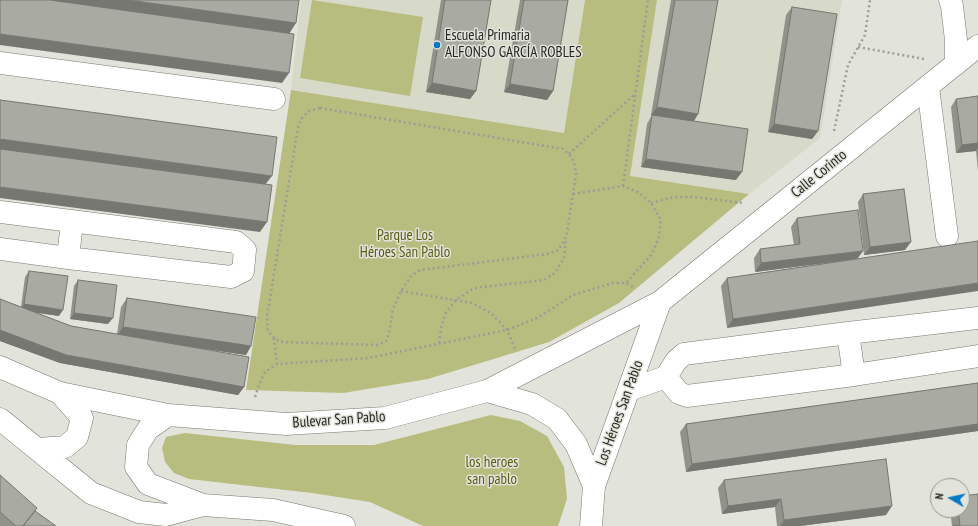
<!DOCTYPE html>
<meta charset="utf-8">
<style>
body{margin:0}
#map{position:relative;width:978px;height:526px;overflow:hidden;background:#e2e3da;font-family:"PT Sans Narrow",sans-serif}
canvas{display:block}
.north{position:absolute;left:930px;top:478px;width:40px;height:40px;box-sizing:border-box;background:#e2e3da;border:1px solid #979891;border-radius:50%;rotate:279deg;font-size:11px;font-weight:700;line-height:16px;text-align:center;color:#262723}
.north::after{content:'';display:block;margin:auto;width:14px;height:18px;background:#0079c2;clip-path:polygon(50% 0,100% 100%,50% 72%,0 100%)}
</style>
<div id="map">
<canvas width="978" height="526"></canvas>
<div class="north">N</div>
</div>
<script>
const ctx = document.querySelector('canvas').getContext('2d');
ctx.lineJoin = 'round';
function paint(path, color) { ctx.fillStyle = color; ctx.fill(path, 'evenodd'); }
const toPath = rows => new Path2D(rows.map(r => 'M' + r).join(''));
function strokePath(path, color, width, dash) { ctx.strokeStyle = color; ctx.lineWidth = width; ctx.lineCap = dash ? 'butt' : 'round'; ctx.setLineDash(dash || []); ctx.stroke(path); }
function label(font, color, halo, rows, align = 'center') {
  ctx.font = font + ' "PT Sans Narrow",sans-serif'; ctx.lineWidth = 3; ctx.setLineDash([]); ctx.textBaseline = 'middle'; ctx.strokeStyle = halo; ctx.fillStyle = color; for (const [text, x, y, turn = 0] of rows) {
    ctx.save(); ctx.translate(x, y); ctx.rotate((+turn || 0) * Math.PI / 180); ctx.textAlign = isNaN(turn) ? turn : align; if (halo) ctx.strokeText(text, 0, 0); ctx.fillText(text, 0, 0); ctx.restore();
  }
}
const built = toPath([
 [301,0,585,0,564,133,291,90],
 [657,0,842,0,820,138,749,194,629,176]
]);
const green = toPath([
 [312,0,423,17,410,96,300,78],
 [585,0,657,0,630,176,749,194,619,303,549,342,428,379,343,393,246,390,291,90,564,133],
 [491,415,520,421,547,436,564,467,567,499,558,526,423,526,370,502,312,493,189,479,174,473,165,462,162,448,166,437,185,433,295,445,374,445]
]);
const path = toPath([
 [858,47,924,59],
 [320,108,563,149,569,154,574,162,576,174,567,233,563,243,557,251,547,254,420,270,411,276,401,291,393,309,389,333,386,341,378,345,281,342,274,338,268,331,267,317,298,127,302,118,309,111,320,108],
 [834,131,848,65,865,35,870,0],
 [569,154,635,94],
 [623,186,648,0],
 [573,194,623,186,638,192,651,203,661,220,659,237,652,254,626,283],
 [651,203,674,197,694,197,743,203],
 [401,291,472,303,492,314,507,330,515,349],
 [274,338,277,364],
 [439,343,441,328,446,312,456,300,474,288,544,280,555,273,564,258,566,238],
 [255,397,259,385,265,372,277,364,368,358,507,330,537,318,573,295,613,283,626,283,635,288]
]);
const street = toPath([
 [950,0,952,6,956,40,956,64],
 [0,63,274,99],
 [928,87,947,236],
 [0,212,236,242,245,250,243,271,231,277,68,258,0,249],
 [68,258,72,222],
 [848,333,854,375],
 [666,377,679,393,687,396,854,375,978,356],
 [629,390,666,377,676,361,684,354,848,333,978,318],
 [487,391,660,302,978,46],
 [594,486,660,302]
]);
const secondary = toPath([
 [0,367,60,393,168,415,286,424,385,418,487,391,532,404,557,419,576,444,594,486,591,526],
 [168,415,148,429,138,445,136,467,148,484,203,505],
 [0,419,91,493,139,512,166,515,203,505,273,510,344,526],
 [38,449,65,447,77,437,82,418,60,393]
]);
const wall = toPath([
 [441,0,491,0,476,91,470,99,426,92],
 [520,0,568,0,553,91,547,100,504,92],
 [671,0,718,0,698,114,693,121,736,180,641,167,647,124,652,115,651,115],
 [792,7,818,131,812,139,768,132,786,15],
 [978,96,978,171,976,151,956,153,951,107,956,99],
 [863,194,905,250,864,255,858,202],
 [797,218,863,251,857,259,727,328,721,286,727,278,849,260,755,272,754,258,760,249,794,245,791,227],
 [29,271,59,316,37,313,71,326,117,334,121,307,127,298,251,346,246,355,178,345,244,387,238,395,60,363,0,341,0,299,21,307,25,277],
 [78,280,108,324,70,319,74,286],
 [978,383,978,431,686,472,680,432,686,424],
 [0,475,35,511,56,526,0,526],
 [724,480,886,515,800,526,777,526,775,507,722,514,718,488],
 [950,510,962,510,978,526,952,526]
]);
const shadedWall = toPath([
 [48,0,128,0,296,23,289,34],
 [0,34,289,73,282,83,0,45],
 [432,83,476,91,470,99,426,92],
 [510,84,553,91,547,100,504,92],
 [657,107,698,114,693,123,651,115],
 [774,124,818,131,812,139,768,132],
 [0,139,272,176,264,186,0,151],
 [978,143,978,148,976,151,956,153,962,145],
 [646,159,742,172,736,180,641,167],
 [0,187,267,222,260,232,0,198],
 [911,242,905,250,864,255,870,247],
 [863,251,857,259,755,272,761,263],
 [978,283,978,291,727,328,733,319],
 [24,304,63,310,59,316,20,310],
 [74,313,113,318,108,324,70,319],
 [123,327,251,346,246,355,117,336],
 [0,330,244,387,238,395,60,363,0,341],
 [978,424,978,431,686,472,692,464],
 [781,499,775,507,722,514,728,506],
 [892,506,886,515,800,526,780,526,784,520]
]);
const building = toPath([
 [0,0,50,0,294,34,289,73,0,34,0,0],
 [128,0,299,0,296,23,128,0],
 [445,0,491,0,476,91,432,83,445,0],
 [524,0,568,0,553,91,510,84,524,0],
 [675,0,718,0,698,114,657,107,675,0],
 [792,7,837,14,818,131,774,124,792,7],
 [978,96,978,143,962,145,956,99,978,96],
 [0,100,277,137,272,176,0,139,0,100],
 [652,115,748,129,742,172,646,159,652,115],
 [0,149,272,185,267,222,0,187,0,149],
 [904,189,911,242,870,247,863,194,904,189],
 [858,210,863,251,761,263,760,249,800,244,797,218,858,210],
 [978,241,978,283,733,319,727,278,978,241],
 [29,271,68,276,63,310,24,304,29,271],
 [78,280,117,285,113,318,74,313,78,280],
 [127,298,256,317,251,346,123,327,127,298],
 [0,299,71,326,249,357,244,387,66,355,0,330,0,299],
 [978,383,978,424,692,464,686,424,978,383],
 [886,459,892,506,784,520,781,499,728,506,724,480,886,459],
 [0,475,37,508,23,526,16,526,0,512,0,475],
 [978,494,978,526,953,526,960,525,958,510,962,510,962,496,978,494],
 [35,511,56,526,23,526,35,511]
]);
const markers = [
 [437,45,4,"#0079c2"]
];
const poiNames = [
 ["Escuela Primaria",445,36],
 ["ALFONSO GARCÍA ROBLES",445,53]
];
const streetNames = [
 ["Calle Corinto",819,174,-39],
 ["Los Héroes San Pablo",620,413,-70],
 ["Bulevar San Pablo",339,420,-4]
];
const parkNames = [
 ["Parque Los",405,236],
 ["Héroes San Pablo",405,253],
 ["los heroes",492,463],
 ["san pablo",492,480]
];
paint(built, '#d7d9c9');
paint(green, '#b7bc7f');
strokePath(street, '#777870', 23);
strokePath(secondary, '#777870', 23);
strokePath(path, '#9c9d96', 2.5, [2, 3]);
strokePath(street, '#fff', 22);
strokePath(secondary, '#fff', 22);
paint(wall, '#91928a');
paint(shadedWall, '#767771');
paint(building, '#a9aaa1');
strokePath(building, '#767771', 1);
for (const [x, y, r, color] of markers) { const dot = new Path2D(); dot.arc(x, y, r, 0, 2 * Math.PI); ctx.fillStyle = color; ctx.fill(dot); strokePath(dot, '#e2e3da', 1.5); }
label('15px', '#262723', '#e2e3da', poiNames, 'left');
label('15px', '#262723', '#e2e3da', streetNames);
label('15px', '#585c12', '#e2e3da', parkNames);
</script>
